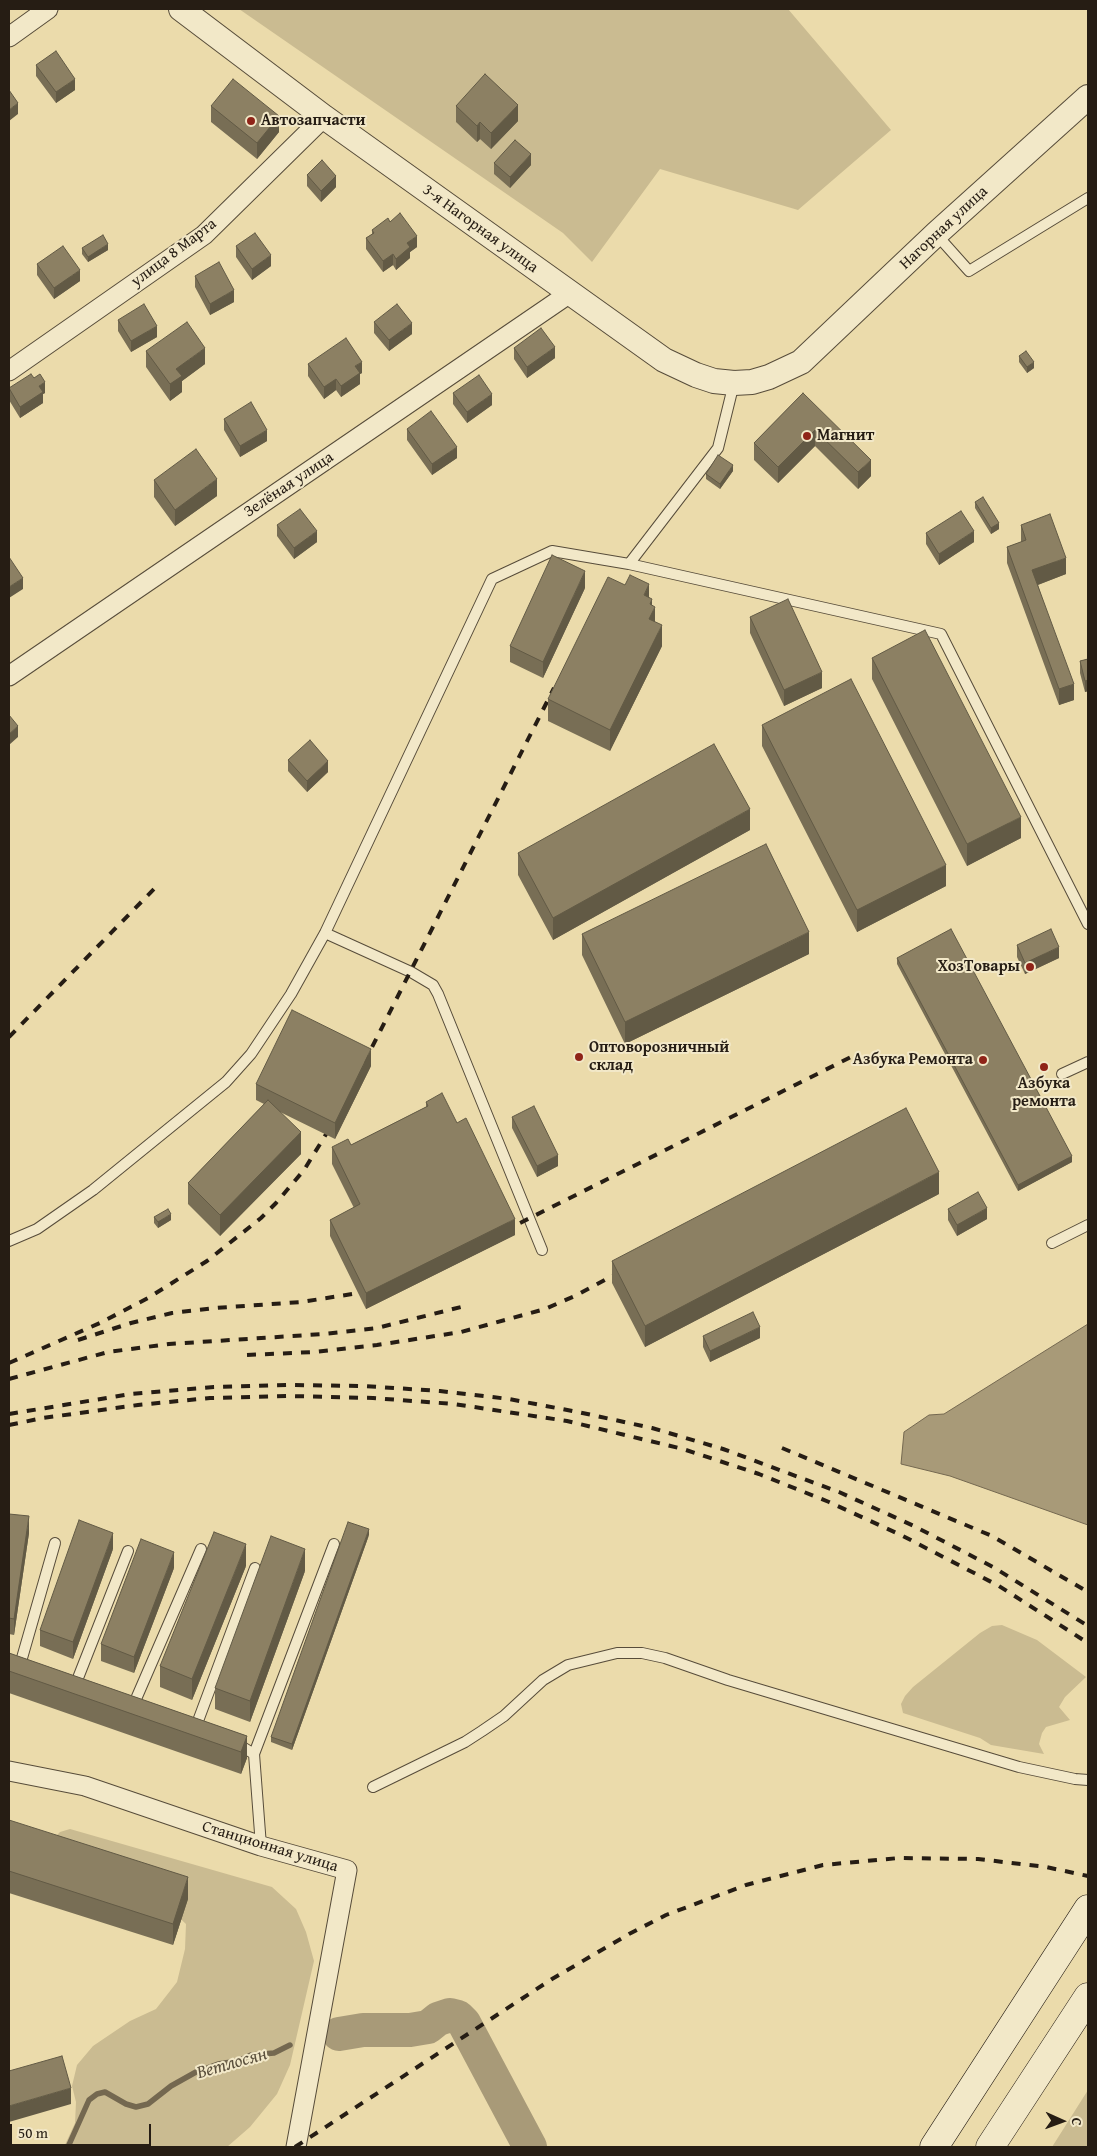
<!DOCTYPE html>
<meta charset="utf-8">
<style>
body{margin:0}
#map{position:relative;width:1097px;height:2156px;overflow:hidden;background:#ebdbab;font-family:"Gentium Book Plus",serif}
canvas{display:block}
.frame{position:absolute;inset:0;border:10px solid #261d14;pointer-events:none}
.north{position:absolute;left:1037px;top:2096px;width:50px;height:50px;-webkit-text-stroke:4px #f2e8c8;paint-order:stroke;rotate:92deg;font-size:14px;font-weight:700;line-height:20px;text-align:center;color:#261d14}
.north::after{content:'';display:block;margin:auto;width:18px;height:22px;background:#261d14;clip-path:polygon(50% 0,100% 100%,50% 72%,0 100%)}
.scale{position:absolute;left:10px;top:2124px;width:141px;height:22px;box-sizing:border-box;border:2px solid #261d14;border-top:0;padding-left:6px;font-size:15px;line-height:18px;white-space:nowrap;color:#261d14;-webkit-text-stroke:4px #f2e8c8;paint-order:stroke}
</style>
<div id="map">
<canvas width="1097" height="2156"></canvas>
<div class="frame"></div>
<div class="north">С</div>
<div class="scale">50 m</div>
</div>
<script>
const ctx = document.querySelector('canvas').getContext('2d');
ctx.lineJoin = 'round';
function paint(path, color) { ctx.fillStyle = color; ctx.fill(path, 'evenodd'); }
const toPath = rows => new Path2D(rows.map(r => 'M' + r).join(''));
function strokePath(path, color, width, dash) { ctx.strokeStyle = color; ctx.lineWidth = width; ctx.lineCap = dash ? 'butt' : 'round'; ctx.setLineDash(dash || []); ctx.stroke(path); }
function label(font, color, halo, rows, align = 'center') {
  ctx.font = font + ' "Gentium Book Plus",serif'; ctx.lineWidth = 4; ctx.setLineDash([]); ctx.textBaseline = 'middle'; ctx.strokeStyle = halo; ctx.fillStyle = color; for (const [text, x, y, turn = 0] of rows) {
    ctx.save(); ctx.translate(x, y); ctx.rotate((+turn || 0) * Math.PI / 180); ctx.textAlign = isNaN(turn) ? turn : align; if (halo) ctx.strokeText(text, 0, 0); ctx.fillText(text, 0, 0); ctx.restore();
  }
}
const green = toPath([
 [239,9,788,9,891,130,798,210,660,169,592,262,563,233],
 [1002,1625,1037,1640,1086,1677,1065,1697,1059,1707,1070,1720,1046,1727,1042,1733,1039,1744,1044,1754,991,1745,980,1738,903,1713,901,1704,905,1696,913,1687,980,1633,992,1626],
 [70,1829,272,1887,296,1909,306,1932,314,1961,290,2065,277,2094,250,2127,227,2147,64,2147,75,2123,76,2102,72,2086,77,2065,93,2046,130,2021,156,2009,177,1982,185,1949,186,1924,170,1909,55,1837,60,1832],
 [1088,2090,1088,2147,1052,2147]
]);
const water = toPath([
 [1088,1324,1088,1525,950,1476,901,1464,904,1432,929,1415,944,1414,1088,1324]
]);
const stream = toPath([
 [68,2147,89,2100,97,2094,105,2092,126,2104,136,2107,148,2104,171,2086,196,2072,218,2064,238,2061,251,2055,274,2053,290,2045]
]);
const river = toPath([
 [339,2034,363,2030,410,2030,428,2027,438,2019,450,2015,458,2017,464,2023,530,2147]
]);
const service = toPath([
 [936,234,969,271,1088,198],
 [629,564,718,448,734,383],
 [325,933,411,972,433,985,438,994,542,1250],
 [1062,1074,1088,1062],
 [9,1241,37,1229,93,1190,226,1082,251,1054,291,994,325,933,492,579,552,551,629,564,941,634,1088,924],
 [1052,1243,1088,1225],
 [22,1658,55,1543],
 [78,1678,128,1551],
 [136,1699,201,1549],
 [198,1721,255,1568],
 [236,1743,254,1754,261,1846],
 [254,1754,334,1544],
 [373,1787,465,1742,482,1731,504,1716,543,1680,568,1665,617,1653,642,1653,665,1658,728,1680,1019,1767,1075,1779,1088,1780]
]);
const minor = toPath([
 [9,37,48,9],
 [9,371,204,235,324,117],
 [9,676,570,293],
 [9,1771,85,1786,261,1846,347,1870,296,2147]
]);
const tertiary = toPath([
 [181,9,324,117,664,360,696,375,714,381,734,383,752,382,769,377,801,362,936,234,1088,97]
]);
const secondary = toPath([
 [934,2147,1088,1909],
 [990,2147,1088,1997]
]);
const rail = toPath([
 [9,1037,154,889],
 [364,1063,554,688],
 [504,1231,855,1055],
 [78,1340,131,1323,172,1313,216,1308,301,1302,372,1291],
 [247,1355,314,1352,377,1345,461,1332,545,1309,577,1295,625,1269],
 [9,1363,100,1323,148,1298,207,1261,261,1218,276,1203,304,1170,333,1123],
 [9,1379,108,1352,169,1344,323,1334,377,1328,461,1307],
 [9,1414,131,1394,214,1387,288,1385,364,1386,440,1391,509,1399,578,1412,652,1428,723,1449,839,1492,914,1526,993,1567,1088,1626],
 [9,1425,43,1418,138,1405,210,1398,289,1396,373,1398,454,1404,567,1421,683,1449,759,1474,829,1502,901,1535,999,1586,1088,1643],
 [782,1448,992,1536,1088,1592],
 [295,2147,552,1979,629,1934,666,1915,746,1885,823,1865,899,1858,978,1859,1046,1867,1088,1876]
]);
const wall = toPath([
 [36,65,75,90,56,103,36,76],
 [211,106,279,132,257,159,211,122],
 [456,106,518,121,491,149,480,139,477,142,456,122],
 [494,163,531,165,510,188,494,174],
 [307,175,336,187,321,202,307,186],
 [390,222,417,247,410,252,410,258,396,270,393,265,383,272,366,249,366,238,372,234,372,230],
 [236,246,271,266,252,280,236,257],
 [82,248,108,250,88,262,82,254],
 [37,264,80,281,54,299,37,275],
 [195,276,234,302,210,315,195,287],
 [118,320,157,337,131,352,118,331],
 [374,322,412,334,389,351,374,333],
 [514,348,555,358,527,378,514,359],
 [146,351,205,364,182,381,182,392,170,401,146,367],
 [1019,356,1034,368,1027,373,1019,362],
 [308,364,362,373,360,374,360,384,341,397,336,390,324,399,308,376],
 [9,388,45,393,43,394,43,403,20,418,9,400],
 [453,393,492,405,467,423,453,404],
 [803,393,871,476,858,489,815,446,778,483,754,460,754,443],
 [224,419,267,441,240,457,224,430],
 [407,429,457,458,432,475,407,440],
 [733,471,720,489,706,479,706,474],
 [154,480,217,496,175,526,154,497],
 [975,502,999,529,991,534,975,508],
 [277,525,317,542,294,559,277,536],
 [1021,525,1066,574,1038,585,1074,700,1059,705,1007,563,1007,547,1021,542],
 [926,533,974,542,939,565,926,544],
 [585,588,543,678,510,662,510,646],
 [649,597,652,605,655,622,662,646,610,751,548,721,548,699],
 [750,617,822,688,784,706,750,633],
 [872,658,1021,838,967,866,872,679],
 [1088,659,1088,691,1085,692,1080,673,1080,661],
 [762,725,946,886,857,932,762,746],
 [288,760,328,772,307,792,288,771],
 [750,830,553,940,518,875,518,853],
 [582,934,809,954,625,1044,582,955],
 [1017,945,1059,958,1025,974,1017,957],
 [897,958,1072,1162,1018,1191,897,964],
 [371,1066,335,1139,280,1112,301,1154,220,1236,188,1204,188,1183,264,1104,256,1100,256,1084],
 [426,1102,457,1123,515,1235,366,1309,330,1236,330,1220,354,1208,332,1164,332,1147,351,1145,426,1107],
 [512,1117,558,1166,537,1177,512,1128],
 [939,1194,645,1347,612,1283,612,1261],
 [948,1209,987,1219,957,1236,948,1220],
 [154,1217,171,1220,158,1228,154,1223],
 [703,1336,760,1338,710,1362,703,1347],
 [9,1514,29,1533,14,1635,9,1634],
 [369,1535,292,1750,271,1742,271,1737],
 [113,1549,73,1659,40,1646,40,1630],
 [246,1566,192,1700,160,1687,160,1666],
 [174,1568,134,1673,101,1661,101,1644],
 [305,1571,250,1722,215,1709,215,1688],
 [9,1653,247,1736,247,1758,241,1774,9,1693],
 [9,1820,188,1899,173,1945,9,1893]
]);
const shadedWall = toPath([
 [75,79,75,90,56,103,56,92],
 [18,103,18,114,9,121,9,110],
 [518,105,518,121,491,149,491,133],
 [279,116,279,132,257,159,257,143],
 [480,122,480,139,477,142,477,126],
 [531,154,531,165,510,188,510,177],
 [336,176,336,187,321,202,321,191],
 [417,236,417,247,410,252,410,258,396,270,396,259,407,243],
 [108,244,108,250,88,262,88,257],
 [393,254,393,265,383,272,383,261],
 [271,255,271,266,252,280,252,269],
 [80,270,80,281,54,299,54,288],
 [234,290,234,302,210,315,210,304],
 [412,323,412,334,389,351,389,340],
 [157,326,157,337,131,352,131,341],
 [555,347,555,358,527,378,527,367],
 [205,348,205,364,182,381,182,392,170,401,170,384,176,369],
 [362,362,362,373,360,374,360,384,341,397,341,386,355,366],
 [1034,362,1034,368,1027,373,1027,367],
 [336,379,336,390,324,399,324,387],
 [45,382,45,393,43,394,43,403,20,418,20,407,39,386],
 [492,394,492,405,467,423,467,412],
 [267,430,267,441,240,457,240,446],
 [815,430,815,446,778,483,778,467],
 [457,447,457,458,432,475,432,464],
 [871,460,871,476,858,489,858,472],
 [733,465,733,471,720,489,720,484],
 [217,479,217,496,175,526,175,510],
 [999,523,999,529,991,534,991,528],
 [317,531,317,542,294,559,294,548],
 [974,531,974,542,939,565,939,554],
 [1066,558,1066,574,1032,587,1032,570],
 [585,571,585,588,543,678,543,662],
 [23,578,23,589,9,598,9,587],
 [649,584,649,606,644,595],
 [652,599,652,613,655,607,655,628,649,640,650,604],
 [662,625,662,646,610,751,610,730],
 [822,672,822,688,784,706,784,690],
 [1088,680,1088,691,1085,692,1085,681],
 [1074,684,1074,700,1059,705,1059,689],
 [18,726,18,737,9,745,9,734],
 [328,761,328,772,307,792,307,781],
 [750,809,750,830,553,940,553,918],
 [1021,817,1021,838,967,866,967,844],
 [946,865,946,886,857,932,857,910],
 [809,932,809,954,625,1044,625,1022],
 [1059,947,1059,958,1025,974,1025,963],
 [371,1049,371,1066,335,1139,335,1123],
 [301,1132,301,1154,220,1236,220,1215],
 [558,1155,558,1166,537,1177,537,1166],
 [1072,1156,1072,1162,1018,1191,1018,1185],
 [939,1172,939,1194,645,1347,645,1326],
 [987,1208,987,1219,957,1236,957,1225],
 [171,1214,171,1220,158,1228,158,1222],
 [515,1219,515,1235,366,1309,366,1293],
 [760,1327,760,1338,710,1362,710,1351],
 [29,1516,29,1533,14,1635,14,1619],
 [369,1529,369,1535,292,1750,292,1744],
 [113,1533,113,1549,73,1659,73,1642],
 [246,1544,246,1566,192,1700,192,1679],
 [305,1549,305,1571,250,1722,250,1701],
 [174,1552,174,1568,134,1673,134,1657],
 [247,1736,247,1758,241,1774,241,1752],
 [188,1877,188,1899,173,1945,173,1924],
 [71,2088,71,2104,9,2122,9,2106]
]);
const building = toPath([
 [56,51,75,79,56,92,36,65,56,51],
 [485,74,518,105,491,133,480,122,477,126,456,106,485,74],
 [233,79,279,116,257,143,211,106,233,79],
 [9,90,18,103,9,110,9,90],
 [515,140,531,154,510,177,494,163,515,140],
 [322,160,336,176,321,191,307,175,322,160],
 [400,213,417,236,407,243,410,247,396,259,393,254,383,261,366,238,374,233,372,230,388,218,390,222,400,213],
 [255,233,271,255,252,269,236,246,255,233],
 [103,235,108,244,88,257,82,248,103,235],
 [63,246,80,270,54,288,37,264,63,246],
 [219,262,234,290,210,304,195,276,219,262],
 [144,304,157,326,131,341,118,320,144,304],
 [397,304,412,323,389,340,374,322,397,304],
 [187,322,205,348,176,369,182,376,170,384,146,351,187,322],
 [541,328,555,347,527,367,514,348,541,328],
 [346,338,362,362,355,366,360,373,341,386,336,379,324,387,308,364,346,338],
 [1026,351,1034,362,1027,367,1019,356,1026,351],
 [31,374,34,378,40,374,45,382,39,386,43,392,20,407,9,388,31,374],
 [479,375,492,394,467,412,453,393,479,375],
 [803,393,871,460,858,472,815,430,778,467,754,443,803,393],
 [251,402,267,430,240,446,224,419,251,402],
 [431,411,457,447,432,464,407,429,431,411],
 [196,449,217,479,175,510,154,480,196,449],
 [718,455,733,465,720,484,706,474,718,455],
 [983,497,999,523,991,528,975,502,983,497],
 [300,509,317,531,294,548,277,525,300,509],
 [961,511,974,531,939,554,926,533,961,511],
 [1050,514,1066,558,1032,570,1074,684,1059,689,1007,547,1026,540,1021,525,1050,514],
 [552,555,585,571,543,662,510,646,552,555],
 [9,557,23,578,9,587,9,557],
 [630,575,649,584,644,595,652,599,650,604,655,607,649,619,662,625,610,730,548,699,608,577,625,585,630,575],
 [788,599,822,672,784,690,750,617,788,599],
 [925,630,1021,817,967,844,872,658,925,630],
 [1088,659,1088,680,1085,681,1080,661,1088,659],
 [851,679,946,865,857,910,762,725,851,679],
 [9,715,18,726,9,734,9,715],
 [310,740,328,761,307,781,288,760,310,740],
 [714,744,750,809,553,918,518,853,714,744],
 [766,844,809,932,625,1022,582,934,766,844],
 [951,929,1072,1156,1018,1185,897,958,951,929],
 [1051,929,1059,947,1025,963,1017,945,1051,929],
 [292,1010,371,1049,335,1123,256,1084,292,1010],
 [442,1093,457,1123,466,1118,515,1219,366,1293,330,1220,360,1204,332,1147,348,1139,351,1145,428,1106,426,1102,442,1093],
 [268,1100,301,1132,220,1215,188,1183,268,1100],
 [534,1106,558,1155,537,1166,512,1117,534,1106],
 [906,1108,939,1172,645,1326,612,1261,906,1108],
 [978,1192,987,1208,957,1225,948,1209,978,1192],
 [168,1209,171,1214,158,1222,154,1217,168,1209],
 [753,1312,760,1327,710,1351,703,1336,753,1312],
 [9,1514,29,1516,14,1619,9,1618,9,1514],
 [79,1520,113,1533,73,1642,40,1630,79,1520],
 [348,1522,369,1529,292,1744,271,1737,348,1522],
 [214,1532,246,1544,192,1679,160,1666,214,1532],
 [271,1536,305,1549,250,1701,215,1688,271,1536],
 [141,1539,174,1552,134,1657,101,1644,141,1539],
 [9,1653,247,1736,241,1752,9,1671,9,1653],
 [9,1820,188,1877,173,1924,9,1871,9,1820],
 [62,2056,71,2088,9,2106,9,2071,62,2056]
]);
const markers = [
 [251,121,5,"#8f2418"],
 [807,436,5,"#8f2418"],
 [1030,967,5,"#8f2418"],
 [579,1057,5,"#8f2418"],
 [983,1060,5,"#8f2418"],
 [1044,1067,5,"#8f2418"]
];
const poiNames = [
 ["Автозапчасти",261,121],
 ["Магнит",817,436],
 ["ХозТовары",1020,967,"right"],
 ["Оптоворозничный",589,1048],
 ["склад",589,1066],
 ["Азбука Ремонта",973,1060,"right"],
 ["Азбука",1044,1084,"center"],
 ["ремонта",1044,1102,"center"]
];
const streetNames = [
 ["Нагорная улица",944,228,-43],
 ["3-я Нагорная улица",480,229,36],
 ["улица 8 Марта",174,253,-37],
 ["Зелёная улица",289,485,-34],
 ["Станционная улица",270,1847,17]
];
const waterNames = [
 ["Ветлосян",232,2064,-16]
];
paint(green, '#cabb91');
paint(water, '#a89a78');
strokePath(water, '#746850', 1);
strokePath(stream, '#746850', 5.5);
strokePath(river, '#a89a78', 34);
strokePath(service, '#574c3a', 12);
strokePath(minor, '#574c3a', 21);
strokePath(tertiary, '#574c3a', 26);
strokePath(secondary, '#261d14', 29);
strokePath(service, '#f2e8c8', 10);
strokePath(minor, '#f2e8c8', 19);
strokePath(tertiary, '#f2e8c8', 24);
strokePath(secondary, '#f2e8c8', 28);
strokePath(rail, '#261d14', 4, [9, 9]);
paint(wall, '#786e55');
paint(shadedWall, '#625a45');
paint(building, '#8c8063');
strokePath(building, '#625a45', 1);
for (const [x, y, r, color] of markers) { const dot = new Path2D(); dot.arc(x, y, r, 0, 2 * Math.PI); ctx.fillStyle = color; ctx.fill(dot); strokePath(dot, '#f2e8c8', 2); }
label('bold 16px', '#261d14', '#f2e8c8', poiNames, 'left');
label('16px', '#261d14', '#f2e8c8', streetNames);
label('italic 18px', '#5a4f3c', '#f2e8c8', waterNames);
</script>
